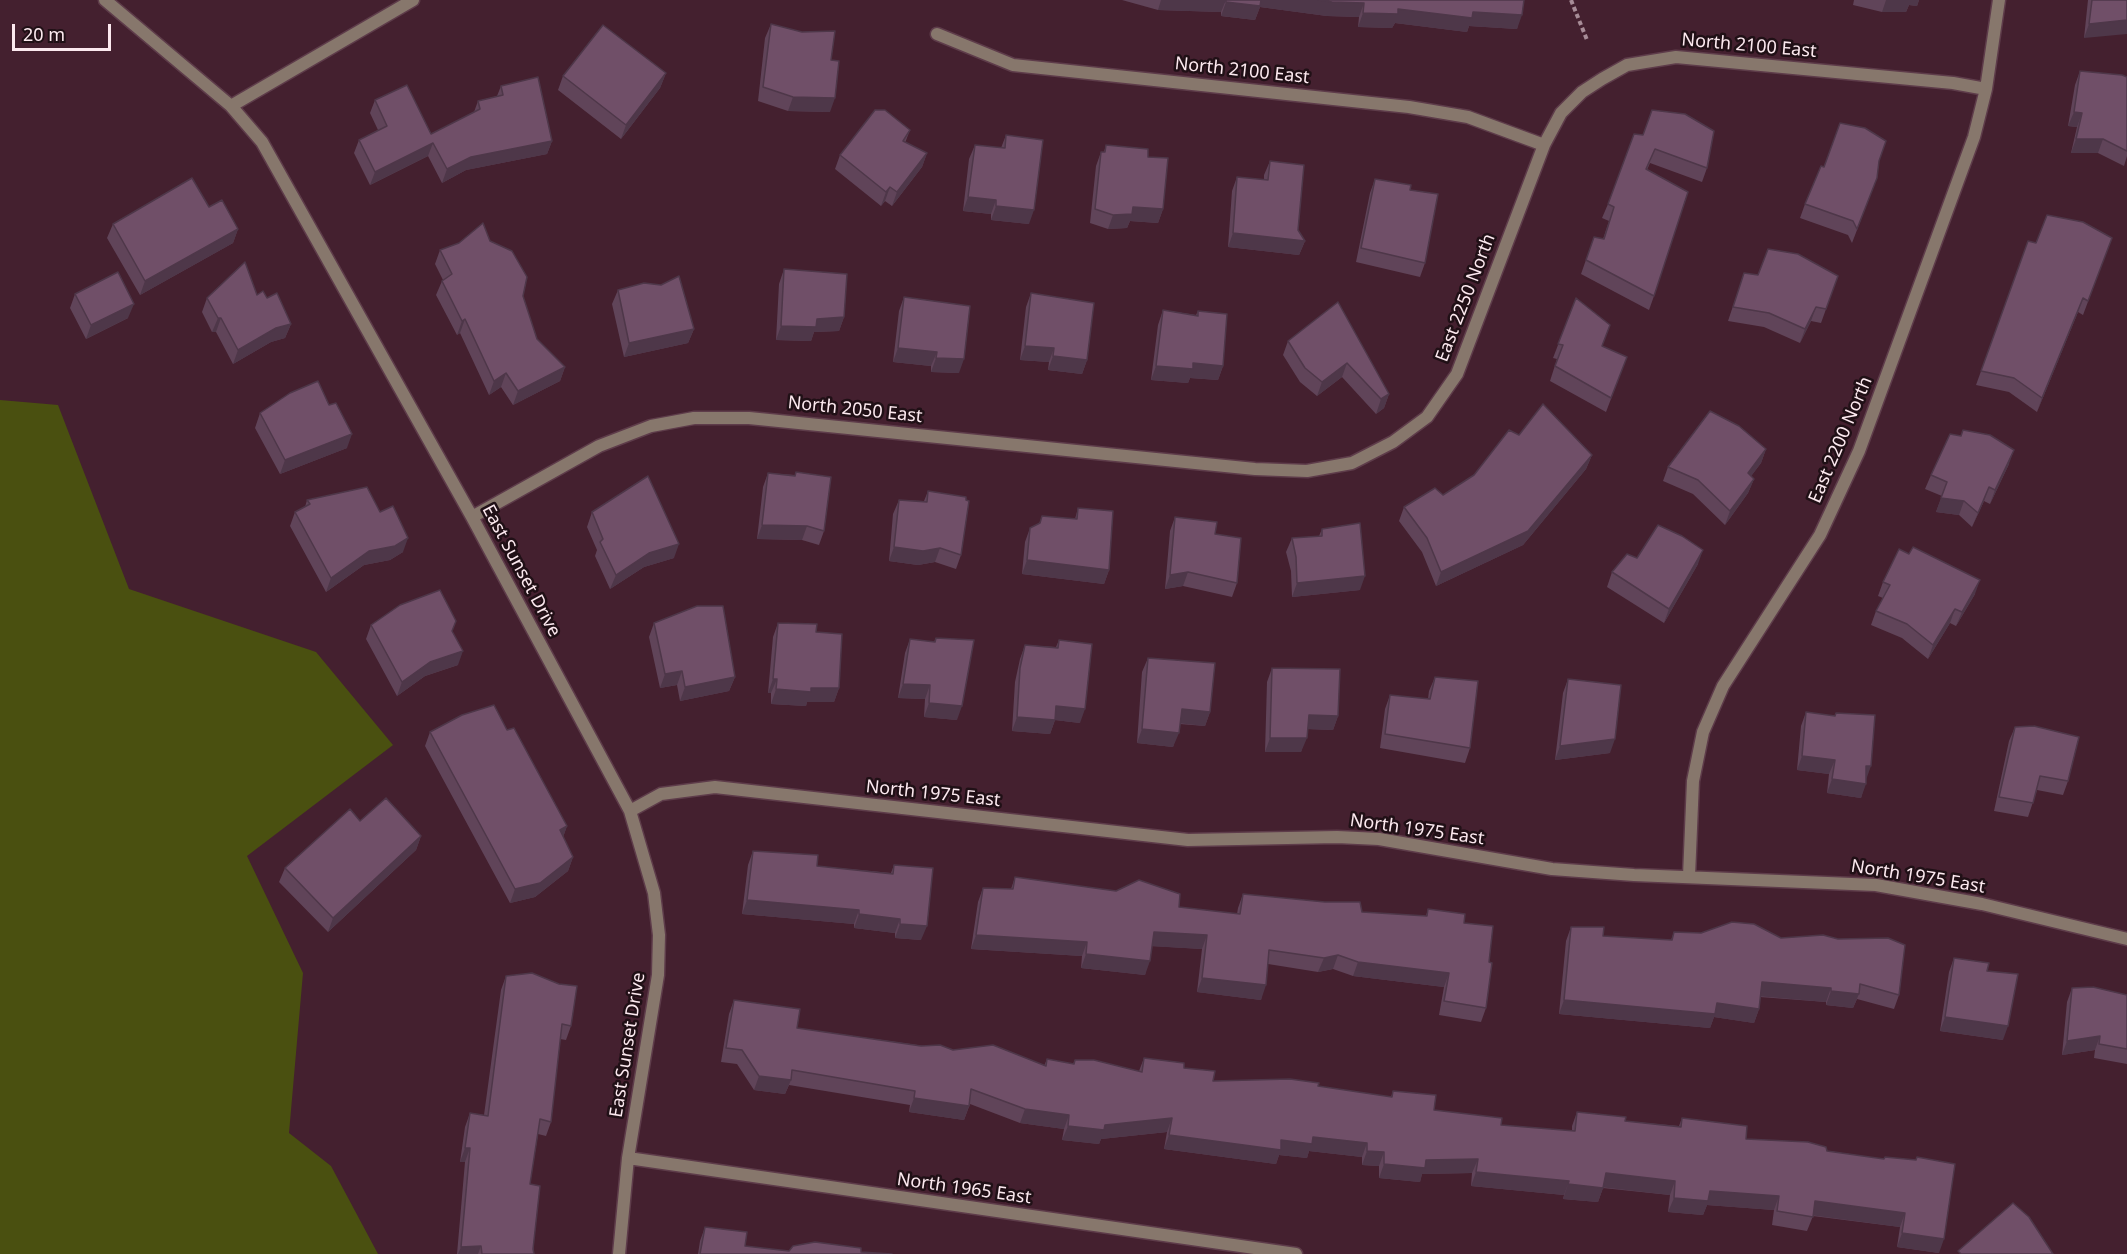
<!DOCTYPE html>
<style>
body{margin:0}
#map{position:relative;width:2127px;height:1254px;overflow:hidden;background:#44202f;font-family:"Noto Sans",sans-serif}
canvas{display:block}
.scale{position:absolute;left:12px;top:24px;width:99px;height:27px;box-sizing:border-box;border:3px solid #fce9ef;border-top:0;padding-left:8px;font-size:18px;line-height:21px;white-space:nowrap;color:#fce9ef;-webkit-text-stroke:4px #201016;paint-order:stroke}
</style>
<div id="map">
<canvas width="2127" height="1254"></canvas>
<div class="scale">20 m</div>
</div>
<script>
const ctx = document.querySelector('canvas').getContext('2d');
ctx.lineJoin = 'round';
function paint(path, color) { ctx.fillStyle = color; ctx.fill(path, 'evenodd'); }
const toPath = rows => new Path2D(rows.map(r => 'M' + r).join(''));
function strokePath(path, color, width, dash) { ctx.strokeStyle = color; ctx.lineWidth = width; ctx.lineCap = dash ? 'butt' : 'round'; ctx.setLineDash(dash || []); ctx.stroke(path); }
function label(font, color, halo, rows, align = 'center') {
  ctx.font = font + ' "Noto Sans",sans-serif'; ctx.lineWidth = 5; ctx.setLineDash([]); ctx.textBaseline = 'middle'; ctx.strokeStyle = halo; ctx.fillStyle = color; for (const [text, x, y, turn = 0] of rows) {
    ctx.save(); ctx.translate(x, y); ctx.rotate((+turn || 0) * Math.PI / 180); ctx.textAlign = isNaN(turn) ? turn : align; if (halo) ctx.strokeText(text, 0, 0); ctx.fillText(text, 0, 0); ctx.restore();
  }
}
const green = toPath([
 [0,400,58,405,129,589,316,652,393,745,247,856,303,973,289,1133,331,1166,378,1254,0,1254]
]);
const path = toPath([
 [1571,0,1587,40]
]);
const minor = toPath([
 [105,0,231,106,262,142,472,517,630,811,654,893,659,935,658,975,628,1158,619,1254],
 [937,34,1013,65,1409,107,1468,117,1544,145],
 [231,106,413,0],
 [472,517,599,446,651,426,694,418,749,418,1255,469,1307,471,1352,463,1393,442,1427,417,1457,374,1544,145,1561,113,1582,92,1602,79,1627,65,1676,57,1953,83,1986,89],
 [630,811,661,794,715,787,1188,840,1337,837,1379,839,1552,869,1634,875,1876,885,1982,904,2127,939],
 [1689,876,1693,781,1703,732,1723,686,1820,535,1859,451,1974,137,1986,89,1999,0],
 [628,1158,1296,1254]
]);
const wall = toPath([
 [1122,0,1524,0,1517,29,1469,26,1467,32,1395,23,1392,28,1358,27,1359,17,1327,16,1260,7,1255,20,1221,16,1221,12,1158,10],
 [1854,0,1919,0,1917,6,1909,5,1906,12,1882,12,1853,5],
 [2088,0,2127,0,2084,38],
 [771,24,831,60,830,112,788,111,758,101,765,38],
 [2080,71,2127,77,2127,156,2124,166,2098,153,2071,153,2077,127,2068,126,2075,85],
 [666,73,660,88,621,139,558,90,563,76],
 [501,86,552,141,547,154,466,170,442,183,428,156,370,185,354,153,359,140,378,130,370,113,375,100,431,134,474,112,478,101,497,96],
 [1652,110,1707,168,1702,182,1650,163,1647,170,1654,296,1649,310,1581,274,1594,237,1603,239,1609,221,1602,218,1608,204,1643,135],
 [910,130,905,143,927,153,922,167,892,206,885,201,881,206,835,169,840,155],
 [1006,135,1029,224,991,220,991,214,963,211,969,159,975,145,1001,148],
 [1106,145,1148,157,1163,209,1158,223,1130,221,1127,228,1108,229,1090,223,1096,166,1101,152,1104,152],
 [1270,161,1298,230,1305,241,1299,255,1228,247,1232,191,1237,177,1264,180,1264,175],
 [1879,161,1877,178,1852,243,1848,235,1800,218,1805,204,1824,167],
 [1375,179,1410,190,1425,263,1420,277,1356,262,1370,193],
 [209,207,238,229,233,243,140,295,107,238,113,224],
 [2112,238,2083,315,2078,312,2037,412,2009,392,1976,385,2028,241,2036,243],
 [490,241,523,296,537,339,565,367,560,381,513,405,501,387,489,395,460,333,457,335,436,295,442,281,443,280,435,264,440,250],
 [784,269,844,317,839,331,814,332,811,341,776,340,779,284],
 [1744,273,1758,275,1838,276,1821,323,1811,321,1800,343,1764,327,1728,321],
 [618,290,694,329,688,343,624,357,612,304],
 [1031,293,1087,360,1082,374,1048,370,1049,362,1020,360,1026,307],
 [75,294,128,318,86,339,70,308],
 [257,295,267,298,291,324,285,338,271,342,233,364,216,332,212,332,202,312,207,298],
 [904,297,959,373,931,372,931,366,893,362,899,311],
 [1576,298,1602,346,1627,357,1606,412,1550,381,1557,359,1553,358],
 [1338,302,1389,394,1384,408,1376,414,1342,377,1317,396,1300,382,1283,355,1288,341],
 [1163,310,1196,315,1198,311,1223,366,1218,380,1190,378,1188,383,1151,380,1158,325],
 [260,413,347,448,280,474,255,428],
 [1963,430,2009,464,1990,504,1984,501,1972,527,1959,515,1936,512,1942,496,1925,489,1931,475,1961,436],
 [1519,435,1592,455,1586,469,1523,545,1436,586,1422,552,1399,521,1404,507,1443,495,1474,475],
 [1766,449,1761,463,1751,476,1754,479,1748,493,1725,525,1693,494,1663,481,1668,467],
 [796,472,824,531,819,545,802,540,757,539,763,487,768,473,795,475],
 [928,491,961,555,956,569,935,562,918,565,889,561,893,514,899,500,924,501],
 [307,500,403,552,390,560,364,565,326,592,290,526,295,512,305,507],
 [1078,508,1109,570,1104,584,1022,574,1025,542,1030,528,1039,524,1042,516,1075,519],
 [592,512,674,558,644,567,610,589,595,556,597,550,587,527],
 [1175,517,1215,534,1237,583,1232,597,1183,586,1165,589,1170,531],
 [1322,529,1360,590,1292,597,1291,571,1286,552,1292,538,1319,536],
 [1698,564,1664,623,1607,587,1612,572],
 [1883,582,1975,594,1956,626,1950,623,1928,659,1902,638,1871,625,1876,611,1883,598,1878,596],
 [654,623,735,677,729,691,680,701,677,685,660,688,649,637],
 [778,623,816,632,839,688,834,702,807,702,806,706,771,704,771,693,768,693,773,637],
 [371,625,452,631,458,665,425,676,397,696,366,639],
 [936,638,957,720,924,717,925,699,898,698,905,653,910,639,934,642],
 [1059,640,1080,723,1055,720,1050,734,1012,731,1015,682,1020,659,1025,645,1056,647],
 [1148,658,1210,712,1205,726,1180,724,1173,747,1137,743,1142,672],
 [1272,668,1338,716,1333,730,1308,729,1301,752,1265,752,1267,682],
 [1435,677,1470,748,1465,763,1380,748,1385,709,1390,695,1428,699,1429,691],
 [1568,679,1610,753,1555,760,1563,693],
 [1806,712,1835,716,1836,713,1866,780,1861,798,1827,793,1829,774,1797,770,1801,726],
 [2015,727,2068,781,2063,795,2037,790,2028,817,1994,811,2009,741],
 [507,730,567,826,563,837,573,857,568,871,535,897,510,903,425,746,430,732],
 [360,821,421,836,416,850,328,932,279,882,285,868],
 [753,851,817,866,891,873,894,865,921,940,895,938,895,933,854,928,854,924,742,914,748,865],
 [1015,877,1179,907,1237,914,1238,908,1243,894,1362,912,1426,916,1428,909,1464,923,1489,962,1486,1008,1481,1022,1439,1015,1444,987,1353,976,1333,969,1318,972,1268,964,1261,1000,1197,992,1202,949,1152,946,1145,975,1081,968,1082,956,971,949,978,902,983,888,1011,889],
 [1571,927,1603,936,1671,940,1674,932,1781,938,1899,995,1894,1009,1857,999,1853,1008,1826,1005,1826,1002,1760,997,1759,1009,1754,1023,1714,1017,1710,1028,1559,1014,1566,941],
 [1954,958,1987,971,2003,1040,1940,1031,1949,972],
 [506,976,571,1026,566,1040,560,1039,551,1122,546,1136,538,1134,530,1184,534,1254,457,1254,465,1162,460,1162,465,1127,470,1113,484,1115,501,990],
 [2072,988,2127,995,2127,1064,2094,1058,2095,1050,2062,1055,2067,1002],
 [734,1000,797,1028,953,1050,1044,1066,1047,1059,1073,1064,1075,1060,1139,1071,1144,1058,1184,1068,1213,1081,1318,1086,1391,1097,1393,1091,1434,1110,1501,1125,1572,1131,1572,1126,1577,1112,1625,1121,1679,1126,1682,1118,1746,1139,1884,1159,1885,1157,1916,1160,1917,1157,1939,1253,1897,1247,1900,1227,1813,1216,1807,1231,1772,1225,1774,1210,1707,1205,1703,1215,1668,1212,1670,1195,1603,1188,1598,1202,1563,1199,1564,1195,1471,1186,1472,1173,1422,1174,1420,1182,1379,1178,1379,1166,1362,1165,1362,1157,1309,1151,1307,1158,1279,1155,1276,1164,1164,1149,1167,1132,1101,1139,1099,1144,1062,1140,1064,1129,1020,1123,970,1104,964,1120,909,1112,910,1105,789,1085,785,1094,754,1090,737,1064,721,1062,729,1014],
 [705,1227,745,1246,789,1251,861,1252,892,1254,698,1254,700,1241]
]);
const shadedWall = toPath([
 [1161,0,1226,0,1221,12,1158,10],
 [1259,0,1318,0,1364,3,1359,17,1327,16,1260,7,1255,20,1221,16,1226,2],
 [1886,0,1919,0,1917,6,1909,5,1906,12,1882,12],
 [1398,9,1473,12,1522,15,1517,29,1469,26,1467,32,1395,23,1392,28,1358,27,1363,13],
 [2127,20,2127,34,2084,38,2089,24],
 [666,73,660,88,621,139,626,125],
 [793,97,835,98,830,112,788,111],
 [2074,112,2082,113,2077,127,2068,126],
 [2076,139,2103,139,2098,153,2071,153],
 [552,141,547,154,466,170,442,183,447,169,471,157],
 [433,143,428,156,370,185,375,172],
 [927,153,922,167,892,206,897,192],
 [890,187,885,201,881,206,886,192],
 [968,197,996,200,991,214,963,211],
 [996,206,1034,210,1029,224,991,220],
 [1133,207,1163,209,1158,223,1130,221,1127,228,1108,229,1113,215],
 [238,229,233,243,140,295,145,281],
 [1233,233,1305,241,1299,255,1228,247],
 [2083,298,2078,312,2037,412,2042,398],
 [134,304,128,318,86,339,91,325],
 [1816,307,1811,321,1800,343,1805,329],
 [844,317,839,331,814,332,811,341,776,340,781,326,817,319],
 [218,318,221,318,216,332,212,332],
 [465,319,460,333,457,335,462,321],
 [291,324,285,338,271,342,233,364,238,350,276,328],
 [694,329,688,343,624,357,629,343],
 [1025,346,1054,348,1049,362,1020,360],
 [898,348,937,352,931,366,893,362],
 [1053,356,1087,360,1082,374,1048,370],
 [936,358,964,359,959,373,931,372],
 [1193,363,1223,366,1218,380,1190,378,1188,383,1151,380,1156,366],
 [1347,363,1342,377,1317,396,1322,382],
 [565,367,560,381,513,405,518,391],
 [506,373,501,387,489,395,494,381],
 [1389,394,1384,408,1376,414,1381,399],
 [352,434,347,448,280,474,285,460],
 [1766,449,1761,463,1743,487,1748,473],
 [2014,450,2009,464,1990,504,1995,490],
 [1592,455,1586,469,1523,545,1436,586,1441,572],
 [1754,479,1748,493,1725,525,1730,511],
 [1989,487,1984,501,1972,527,1978,513],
 [1941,498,1964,501,1959,515,1936,512],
 [762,525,807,526,802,540,757,539],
 [408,538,403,552,390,560,364,565,326,592,331,578,369,551],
 [679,544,674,558,644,567,610,589,616,575,649,553],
 [894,547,940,548,935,562,918,565,889,561],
 [1703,550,1698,564,1664,623,1669,609],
 [1027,560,1109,570,1104,584,1022,574],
 [1188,572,1183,586,1165,589,1170,575],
 [1365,576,1360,590,1292,597,1297,583],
 [1980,580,1975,594,1956,626,1962,612],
 [1955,609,1950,623,1928,659,1933,645],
 [463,651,458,665,425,676,397,696,402,682,430,662],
 [682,671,677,685,660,688,665,674],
 [735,677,729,691,680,701,685,687],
 [773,679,777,679,771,693,768,693],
 [903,684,930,685,925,699,898,698],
 [811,688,839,688,834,702,807,702,806,706,771,704,776,689],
 [929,703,962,706,957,720,924,717],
 [1056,706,1085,709,1080,723,1055,720,1050,734,1012,731,1017,717],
 [1182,709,1210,712,1205,726,1177,723],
 [1309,715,1338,716,1333,730,1304,729],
 [1142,729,1179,733,1173,747,1137,743],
 [1270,738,1307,738,1301,752,1265,752],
 [1615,739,1610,753,1555,760,1560,746],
 [1802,756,1835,760,1829,774,1797,770],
 [1866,766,1871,766,1866,780],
 [1832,779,1866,784,1861,798,1827,793],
 [567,826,562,840,560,830],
 [421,836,416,850,328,932,333,918],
 [573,857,568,871,535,897,510,903,515,889],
 [747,900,859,910,854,924,742,914],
 [859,914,900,919,895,933,854,928],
 [900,924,927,926,921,940,895,938],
 [1154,932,1207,935,1202,949,1148,946],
 [976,935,1087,942,1082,956,971,949],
 [1086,954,1150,961,1145,975,1081,968],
 [1338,955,1333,969,1318,972,1324,958],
 [1358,962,1449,973,1444,987,1353,976],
 [1202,978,1266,985,1261,1000,1197,992],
 [1762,982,1831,988,1826,1002,1757,996],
 [1831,991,1859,994,1853,1008,1826,1005],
 [1564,1000,1717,1003,1759,1009,1754,1023,1714,1017,1710,1028,1559,1014],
 [1945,1017,2008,1026,2003,1040,1940,1031],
 [2100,1036,2095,1050,2062,1055,2067,1041],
 [759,1076,791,1080,785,1094,754,1090],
 [914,1098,969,1106,964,1120,909,1112],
 [1025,1109,1069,1115,1064,1129,1020,1123],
 [1172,1118,1167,1132,1101,1139,1099,1144,1062,1140,1068,1126,1105,1125],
 [1169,1135,1281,1140,1313,1137,1367,1143,1362,1157,1309,1151,1307,1158,1279,1155,1276,1164,1164,1149],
 [465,1148,470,1148,465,1162,460,1162],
 [1367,1151,1384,1152,1379,1166,1362,1165],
 [1478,1159,1472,1173,1422,1174,1420,1182,1379,1178,1384,1164,1426,1160],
 [1476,1172,1569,1181,1564,1195,1471,1186],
 [1606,1173,1675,1181,1670,1195,1600,1187],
 [1568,1184,1603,1188,1598,1202,1563,1199],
 [1710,1191,1779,1196,1774,1210,1707,1205,1703,1215,1668,1212,1674,1198],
 [1815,1201,1905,1213,1900,1227,1810,1215],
 [1902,1233,1944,1239,1939,1253,1897,1247],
 [481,1246,478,1254,458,1254,461,1247]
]);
const building = toPath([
 [1226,0,1261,0,1260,6,1226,2,1226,0],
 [1318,0,1524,0,1522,15,1473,12,1472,18,1398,9,1398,14,1363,13,1364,3,1332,2,1318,0],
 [2092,0,2127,0,2127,20,2089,24,2092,0],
 [771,24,802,32,835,31,831,60,839,61,835,98,793,97,763,87,771,24],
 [603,25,666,73,626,125,563,76,603,25],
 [2080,71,2122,75,2127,77,2127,151,2103,139,2076,139,2082,113,2074,112,2080,71],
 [538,77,552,141,471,157,447,169,433,143,375,172,359,140,387,126,375,100,407,85,431,134,480,109,478,101,503,95,501,86,538,77],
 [875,110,885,110,910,130,903,141,927,153,897,192,890,187,886,192,840,155,875,110],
 [1652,110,1685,114,1714,131,1707,168,1655,149,1646,169,1688,192,1654,296,1586,260,1594,237,1604,239,1614,207,1608,204,1634,134,1643,135,1652,110],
 [1840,123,1865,128,1886,141,1879,161,1877,178,1857,229,1853,221,1805,204,1821,166,1824,167,1840,123],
 [1006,135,1043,140,1034,210,996,206,996,200,968,197,975,145,1005,148,1006,135],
 [1106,145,1148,149,1148,157,1168,158,1163,209,1133,207,1132,214,1113,215,1095,209,1101,152,1105,152,1106,145],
 [1270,161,1304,165,1298,230,1305,241,1233,233,1237,177,1268,180,1270,161],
 [192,178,209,207,222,200,238,229,145,281,113,224,192,178],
 [1375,179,1411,185,1410,190,1438,194,1425,263,1361,248,1375,179],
 [2047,215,2083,222,2112,238,2088,301,2083,298,2042,398,2014,378,1981,371,2028,241,2036,243,2047,215],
 [483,223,490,241,512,251,527,277,523,296,537,339,565,367,518,391,506,373,494,381,465,319,462,321,442,281,452,274,440,250,459,243,483,223],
 [1768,249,1798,254,1838,276,1826,309,1816,307,1805,329,1769,313,1733,307,1744,273,1758,275,1768,249],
 [245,262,257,295,263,291,267,298,277,293,291,324,276,328,238,350,221,318,218,318,207,298,245,262],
 [784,269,847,274,844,317,817,319,816,327,781,326,784,269],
 [118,272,134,304,91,325,75,294,118,272],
 [679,276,694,329,629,343,618,290,644,283,661,285,679,276],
 [1031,293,1094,303,1087,360,1053,356,1054,348,1025,346,1031,293],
 [904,297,970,306,964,359,936,358,937,352,898,348,904,297],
 [1576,298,1610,325,1602,346,1627,357,1611,398,1555,366,1563,345,1558,344,1576,298],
 [1338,302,1389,394,1381,399,1347,363,1322,382,1305,368,1288,341,1338,302],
 [1163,310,1198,316,1198,311,1227,314,1223,366,1193,363,1193,369,1156,366,1163,310],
 [318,381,329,405,336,403,352,434,285,460,260,413,290,393,318,381],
 [1543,404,1592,455,1528,531,1441,572,1427,538,1404,507,1435,488,1443,495,1474,475,1509,430,1519,435,1543,404],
 [1710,411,1739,426,1766,449,1748,473,1754,479,1730,511,1698,480,1668,467,1710,411],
 [1963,430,1990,435,2014,450,1995,490,1989,487,1978,513,1964,501,1941,498,1947,482,1931,475,1950,434,1961,436,1963,430],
 [796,472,831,477,824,531,807,526,762,525,768,473,795,476,796,472],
 [648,476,679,544,649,553,616,575,600,542,603,539,592,512,648,476],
 [367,487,380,512,393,506,408,538,395,546,369,551,331,578,295,512,310,504,307,500,367,487],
 [928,491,966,497,966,500,969,501,961,555,940,548,923,551,894,547,899,500,927,502,928,491],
 [1078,508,1113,511,1109,570,1027,560,1030,528,1040,523,1042,516,1077,519,1078,508],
 [1175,517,1217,522,1215,534,1241,538,1237,583,1188,572,1170,575,1175,517],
 [1360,523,1365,576,1297,583,1296,557,1292,538,1322,536,1322,529,1360,523],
 [1658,525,1682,536,1703,550,1669,609,1612,572,1627,554,1637,558,1658,525],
 [1913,547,1980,580,1962,612,1955,609,1933,645,1907,624,1876,611,1890,585,1883,582,1899,549,1909,554,1913,547],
 [440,590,456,621,452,631,463,651,430,662,402,682,371,625,400,605,440,590],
 [697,606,723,606,735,677,685,687,682,671,665,674,654,623,697,606],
 [778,623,817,624,816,632,842,634,839,688,811,688,811,692,776,689,777,679,773,679,778,623],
 [936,638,974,640,962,706,929,703,930,685,903,684,910,639,935,642,936,638],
 [1059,640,1092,644,1085,709,1056,706,1055,720,1017,717,1020,668,1025,645,1058,648,1059,640],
 [1148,658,1215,663,1210,712,1182,709,1179,733,1142,729,1148,658],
 [1272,668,1340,669,1338,716,1309,715,1307,738,1270,738,1272,668],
 [1435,677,1478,681,1470,748,1385,734,1390,695,1430,699,1435,677],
 [1568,679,1621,685,1615,739,1560,746,1568,679],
 [494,705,507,730,514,728,567,826,560,830,573,857,540,883,515,889,430,732,462,715,494,705],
 [1806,712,1835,716,1836,713,1875,715,1871,766,1866,766,1866,784,1832,779,1835,760,1802,756,1806,712],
 [2034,726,2079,737,2068,781,2040,776,2033,803,1999,797,2015,727,2034,726],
 [386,798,421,836,333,918,285,868,350,809,360,821,386,798],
 [753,851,818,855,817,866,893,874,894,865,933,868,927,926,900,924,900,919,859,914,859,910,747,900,753,851],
 [1015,877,1116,891,1139,880,1180,894,1179,907,1240,914,1243,894,1325,902,1360,902,1362,912,1427,916,1428,909,1465,914,1464,923,1493,926,1489,962,1492,963,1486,1008,1444,1001,1449,973,1358,962,1338,955,1324,958,1269,950,1266,985,1202,978,1207,935,1154,932,1150,961,1086,954,1087,942,976,935,983,888,1013,889,1015,877],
 [1732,922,1754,924,1781,938,1823,935,1838,939,1888,938,1905,945,1899,995,1860,984,1859,994,1831,991,1831,988,1762,982,1759,1009,1717,1003,1715,1014,1564,1000,1571,927,1604,927,1603,936,1672,940,1674,932,1701,933,1732,922],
 [1954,958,1989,963,1987,971,2018,974,2008,1026,1945,1017,1954,958],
 [532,973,559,984,577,986,571,1026,562,1024,551,1122,540,1119,530,1184,540,1186,533,1249,534,1254,482,1254,481,1246,461,1247,470,1148,465,1148,470,1113,488,1116,506,976,532,973],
 [2093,987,2127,995,2127,1049,2099,1044,2100,1036,2067,1041,2072,988,2093,987],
 [734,1000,800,1009,797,1028,921,1046,940,1045,953,1050,993,1045,1046,1066,1047,1059,1074,1064,1075,1060,1094,1060,1142,1072,1144,1058,1184,1063,1184,1068,1215,1071,1213,1081,1290,1079,1319,1083,1318,1086,1392,1097,1393,1091,1436,1095,1434,1110,1502,1118,1501,1125,1575,1131,1577,1112,1626,1117,1625,1121,1681,1127,1682,1118,1747,1126,1746,1139,1808,1142,1826,1147,1827,1151,1884,1159,1885,1157,1916,1160,1917,1157,1955,1164,1944,1239,1902,1233,1905,1213,1815,1201,1813,1217,1777,1211,1779,1196,1710,1191,1708,1201,1674,1198,1675,1181,1606,1173,1603,1188,1568,1184,1569,1181,1476,1172,1478,1159,1426,1160,1425,1168,1384,1164,1384,1152,1367,1151,1367,1143,1313,1137,1312,1144,1281,1140,1281,1150,1169,1135,1172,1118,1105,1125,1104,1130,1068,1126,1069,1115,1025,1109,971,1089,969,1106,914,1098,915,1091,792,1070,791,1080,759,1076,742,1050,726,1048,734,1000],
 [2013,1203,2029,1217,2053,1254,1961,1254,1958,1251,2013,1203],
 [705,1227,747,1232,745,1246,789,1251,793,1246,815,1242,861,1248,861,1252,892,1254,700,1254,705,1227]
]);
const streetNames = [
 ["North 2100 East",1749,46,5],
 ["North 2100 East",1242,71,6],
 ["East 2250 North",1466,298,-69],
 ["North 2050 East",855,410,6],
 ["East 2200 North",1841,440,-67],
 ["East Sunset Drive",521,571,62],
 ["North 1975 East",933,794,6],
 ["North 1975 East",1417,830,8],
 ["North 1975 East",1918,877,9],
 ["East Sunset Drive",628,1045,-81],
 ["North 1965 East",964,1189,8]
];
paint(green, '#4a5010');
strokePath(minor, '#5e3c4a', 15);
strokePath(path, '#a78c97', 4, [4.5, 3]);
strokePath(minor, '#87776c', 12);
paint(wall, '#604459');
paint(shadedWall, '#4e3749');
paint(building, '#704f68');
strokePath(building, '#4e3749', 1.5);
label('18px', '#fce9ef', '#201016', streetNames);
</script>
